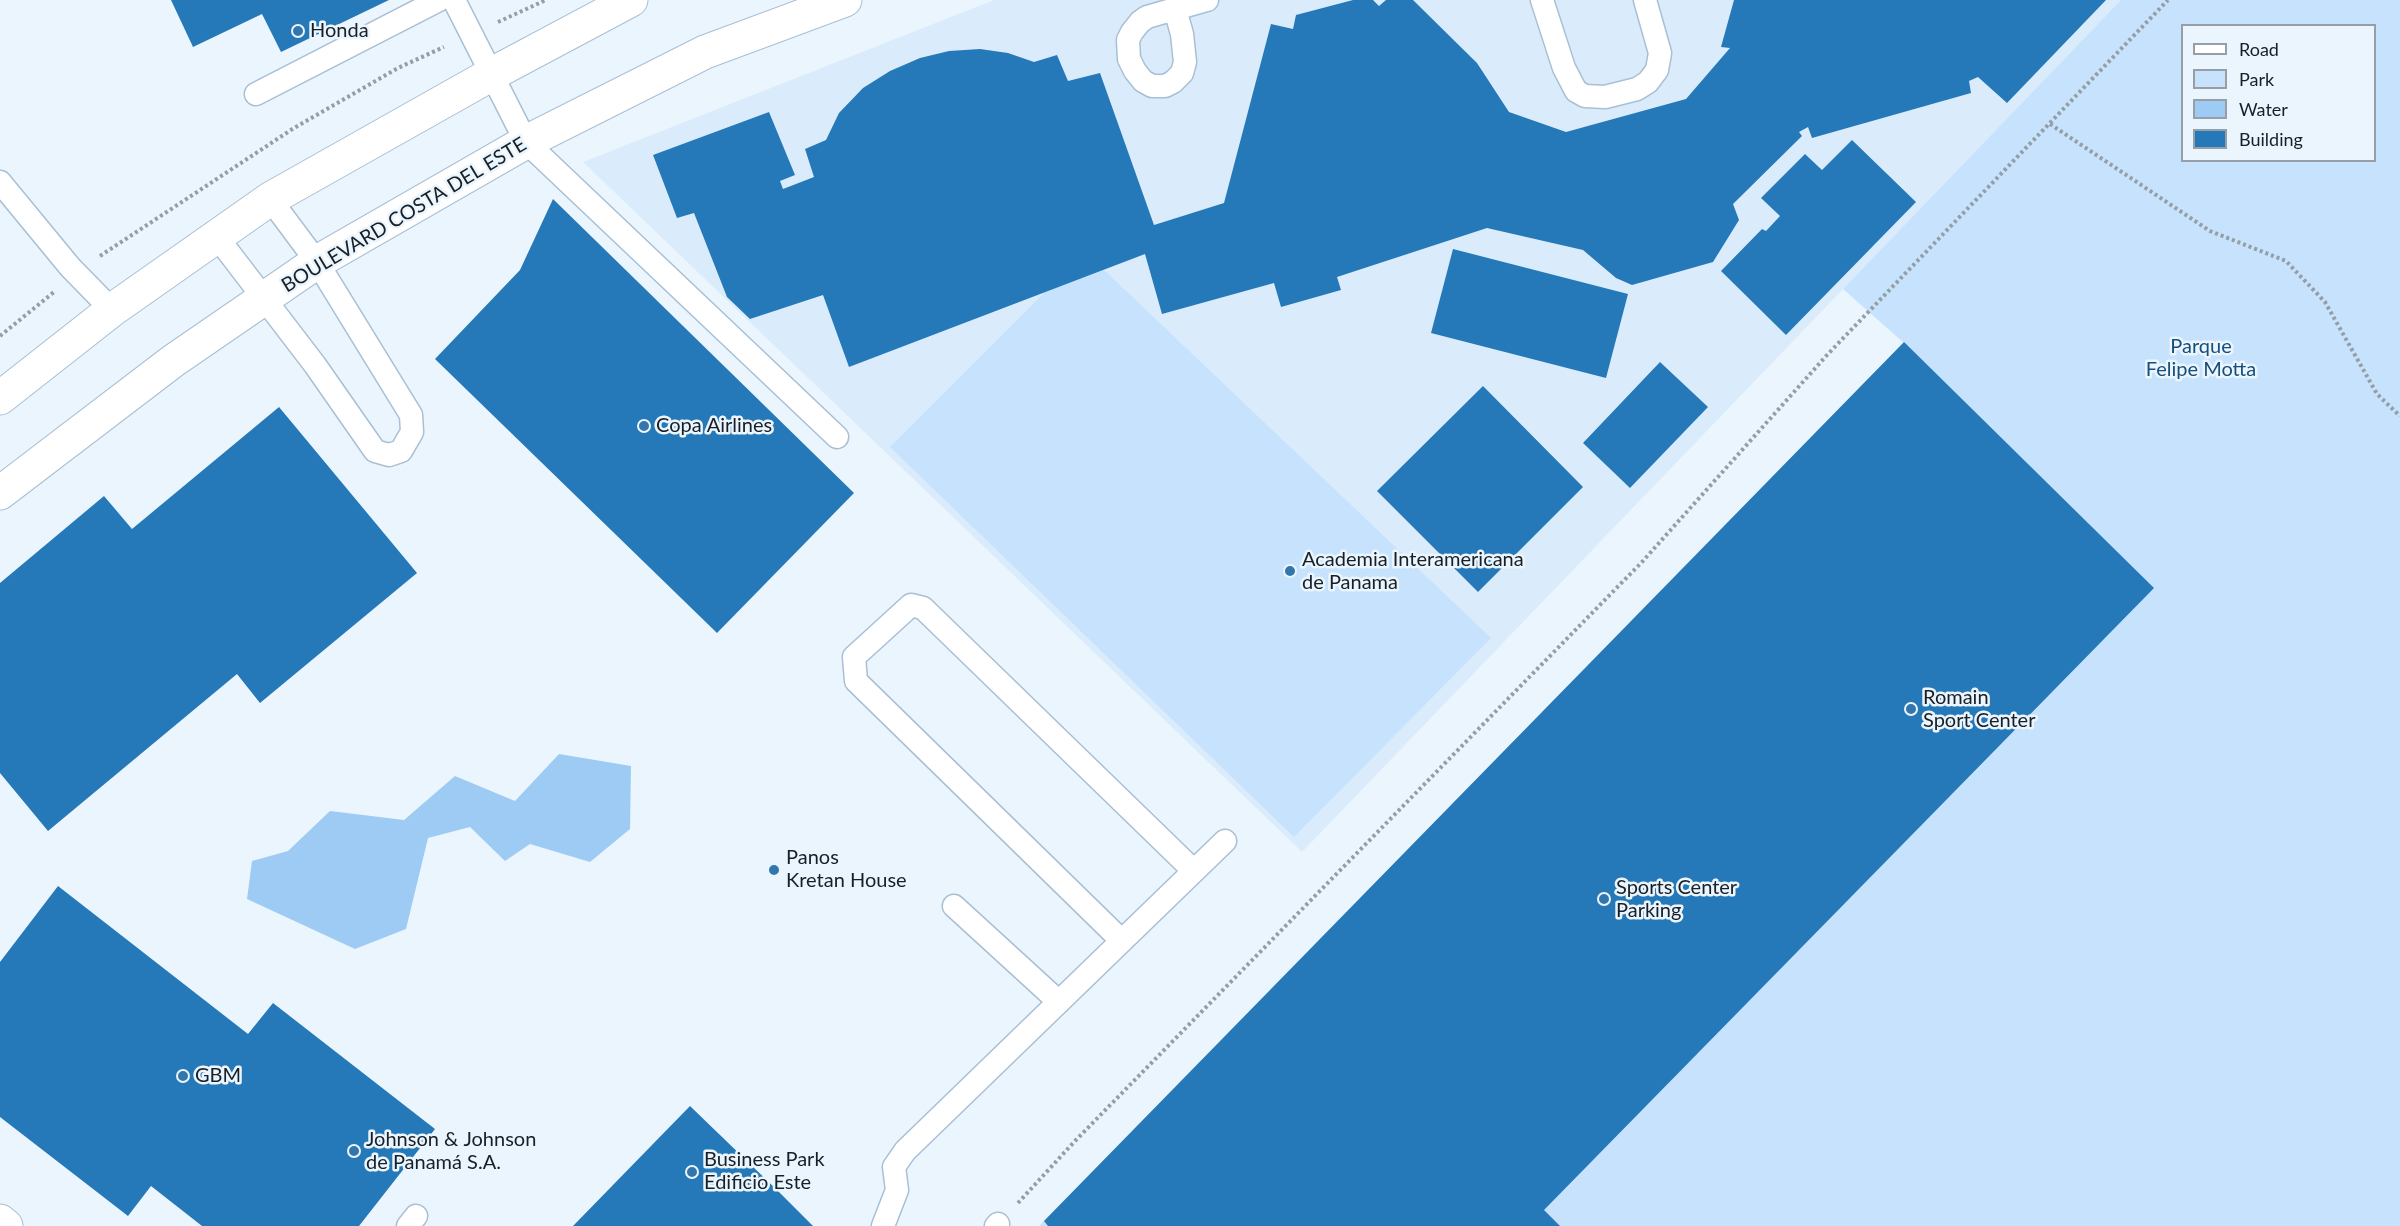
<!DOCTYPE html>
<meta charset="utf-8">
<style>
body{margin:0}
#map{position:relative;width:2400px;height:1226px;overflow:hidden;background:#ebf5fe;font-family:Lato,sans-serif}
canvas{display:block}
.legend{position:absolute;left:2181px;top:24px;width:195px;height:138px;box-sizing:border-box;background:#ebf5fe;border:2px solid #969fa8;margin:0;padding:8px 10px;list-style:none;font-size:18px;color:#171f27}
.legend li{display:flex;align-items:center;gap:12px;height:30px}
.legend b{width:30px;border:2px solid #969fa8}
</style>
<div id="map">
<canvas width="2400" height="1226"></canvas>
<ul class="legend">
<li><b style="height:8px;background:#fff"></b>Road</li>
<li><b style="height:16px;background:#c6e2fc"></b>Park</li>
<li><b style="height:16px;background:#9dcbf3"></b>Water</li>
<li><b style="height:16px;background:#2679b8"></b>Building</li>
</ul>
</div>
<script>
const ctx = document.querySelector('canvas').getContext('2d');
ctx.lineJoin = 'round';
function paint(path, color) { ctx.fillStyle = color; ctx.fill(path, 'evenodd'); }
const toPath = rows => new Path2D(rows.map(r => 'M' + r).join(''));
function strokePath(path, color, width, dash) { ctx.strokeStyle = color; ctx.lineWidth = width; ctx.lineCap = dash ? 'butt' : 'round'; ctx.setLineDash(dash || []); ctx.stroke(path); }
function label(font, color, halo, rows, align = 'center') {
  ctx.font = font + ' Lato,sans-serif'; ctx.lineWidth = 5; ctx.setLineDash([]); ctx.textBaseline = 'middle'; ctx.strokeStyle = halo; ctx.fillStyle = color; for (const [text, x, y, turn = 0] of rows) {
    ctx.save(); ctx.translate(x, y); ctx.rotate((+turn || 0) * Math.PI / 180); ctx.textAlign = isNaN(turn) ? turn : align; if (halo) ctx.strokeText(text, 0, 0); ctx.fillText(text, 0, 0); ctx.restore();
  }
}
const built = toPath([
 [994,0,2121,0,1302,852,583,162]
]);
const green = toPath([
 [2121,0,2400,0,2400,1226,1039,1226,1904,343,1843,289],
 [2182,26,2374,26,2374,160,2182,160],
 [1104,270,1491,638,1294,837,890,447,1045,292]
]);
const water = toPath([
 [559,754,631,766,630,829,590,862,530,844,505,861,470,827,428,838,406,929,355,949,247,899,252,861,288,851,330,811,404,820,455,776,515,801]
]);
const building = toPath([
 [171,0,389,0,281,52,262,14,193,47],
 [1353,0,1373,0,1379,6,1386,0,1413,0,1477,63,1509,112,1566,132,1686,99,1730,48,1721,47,1734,0,2106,0,2007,103,1978,77,1969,81,1971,93,1812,138,1808,127,1799,132,1802,136,1733,204,1739,220,1713,262,1632,285,1616,278,1583,250,1487,228,1337,277,1341,290,1281,307,1274,283,1162,314,1145,254,849,367,823,295,750,319,727,297,694,213,677,218,653,155,769,112,795,175,780,181,783,189,814,177,805,149,826,140,839,113,863,88,890,71,920,58,949,51,980,49,1008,53,1034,62,1057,55,1068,81,1100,73,1154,225,1224,203,1271,24,1293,29,1296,15],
 [1852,140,1916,202,1786,335,1721,271,1762,229,1766,231,1780,216,1761,198,1805,154,1822,170],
 [553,199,854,493,717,633,435,359,520,270],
 [1453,249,1628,294,1606,378,1431,333],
 [1904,342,2154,588,1544,1210,1560,1226,1048,1226,1044,1221],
 [1660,362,1708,407,1630,488,1583,443],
 [1483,386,1583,487,1478,592,1377,491],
 [279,407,417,573,260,703,237,674,48,831,0,773,0,583,104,496,132,529],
 [58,886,248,1034,273,1003,435,1129,359,1226,202,1226,151,1186,128,1216,0,1117,0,962],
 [690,1106,778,1191,813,1226,573,1226]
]);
const path = toPath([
 [498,22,546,0],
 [2050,124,2210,231,2286,261,2325,302,2377,394,2400,416],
 [100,256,294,128,398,68,444,47],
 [0,336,54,292],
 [1018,1203,1075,1141,1642,562,1827,355,2168,0]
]);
const service = toPath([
 [454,0,526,142,837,437],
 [1542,0,1564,68,1576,91,1585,96,1605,97,1637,89,1648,82,1657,70,1660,53,1645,0],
 [1175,9,1182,34,1185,62,1182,73,1173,82,1165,86,1152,86,1143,81,1135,71,1129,59,1128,40,1132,32,1140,22,1147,17,1175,9,1207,0],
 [256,94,439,0],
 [0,182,70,267,112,310],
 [217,237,315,365,375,451,389,455,401,451,412,432,411,415,317,262,270,199],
 [954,906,1059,1002],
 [1122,941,856,681,854,657,911,605,923,608,1194,871],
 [408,1226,416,1216],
 [883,1226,897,1190,894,1167,905,1151,1225,841],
 [996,1226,998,1224]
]);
const minor = toPath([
 [0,1221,6,1226]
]);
const tertiary = toPath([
 [0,398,112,310,270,199,492,74,631,0],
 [0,493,173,361,317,262,526,142,705,52,845,0]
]);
const markers = [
 [298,31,6,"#3376ac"],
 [644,426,6,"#3376ac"],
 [1290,571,6,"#3376ac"],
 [1911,709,6,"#3376ac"],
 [774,870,6,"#3376ac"],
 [1604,899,6,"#3376ac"],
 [183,1076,6,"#3376ac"],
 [354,1151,6,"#3376ac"],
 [692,1172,6,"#3376ac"]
];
const poiNames = [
 ["Honda",310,31],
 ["Copa Airlines",656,426],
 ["Academia Interamericana",1302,560],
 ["de Panama",1302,583],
 ["Romain",1923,698],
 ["Sport Center",1923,721],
 ["Panos",786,858],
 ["Kretan House",786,881],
 ["Sports Center",1616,888],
 ["Parking",1616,911],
 ["GBM",195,1076],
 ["Johnson & Johnson",366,1140],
 ["de Panamá S.A.",366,1163],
 ["Business Park",704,1160],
 ["Edificio Este",704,1183]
];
const streetNames = [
 ["BOULEVARD COSTA DEL ESTE",404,215,-31]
];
const parkNames = [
 ["Parque",2201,347],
 ["Felipe Motta",2201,370]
];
paint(built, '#daecfc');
paint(green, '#c6e2fc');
paint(water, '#9dcbf3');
paint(building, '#2679b8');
strokePath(service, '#a8bfd4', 25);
strokePath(minor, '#a8bfd4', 35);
strokePath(tertiary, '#a8bfd4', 35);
strokePath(path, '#949ea6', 4, [3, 3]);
strokePath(service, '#fff', 22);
strokePath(minor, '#fff', 33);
strokePath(tertiary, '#fff', 33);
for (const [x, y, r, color] of markers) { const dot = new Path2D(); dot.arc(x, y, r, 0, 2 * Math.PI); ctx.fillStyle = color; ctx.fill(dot); strokePath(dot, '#ebf5fe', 2); }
label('20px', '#171f27', '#ebf5fe', poiNames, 'left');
label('20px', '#171f27', '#ebf5fe', streetNames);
label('20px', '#164f7b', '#ebf5fe', parkNames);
</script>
